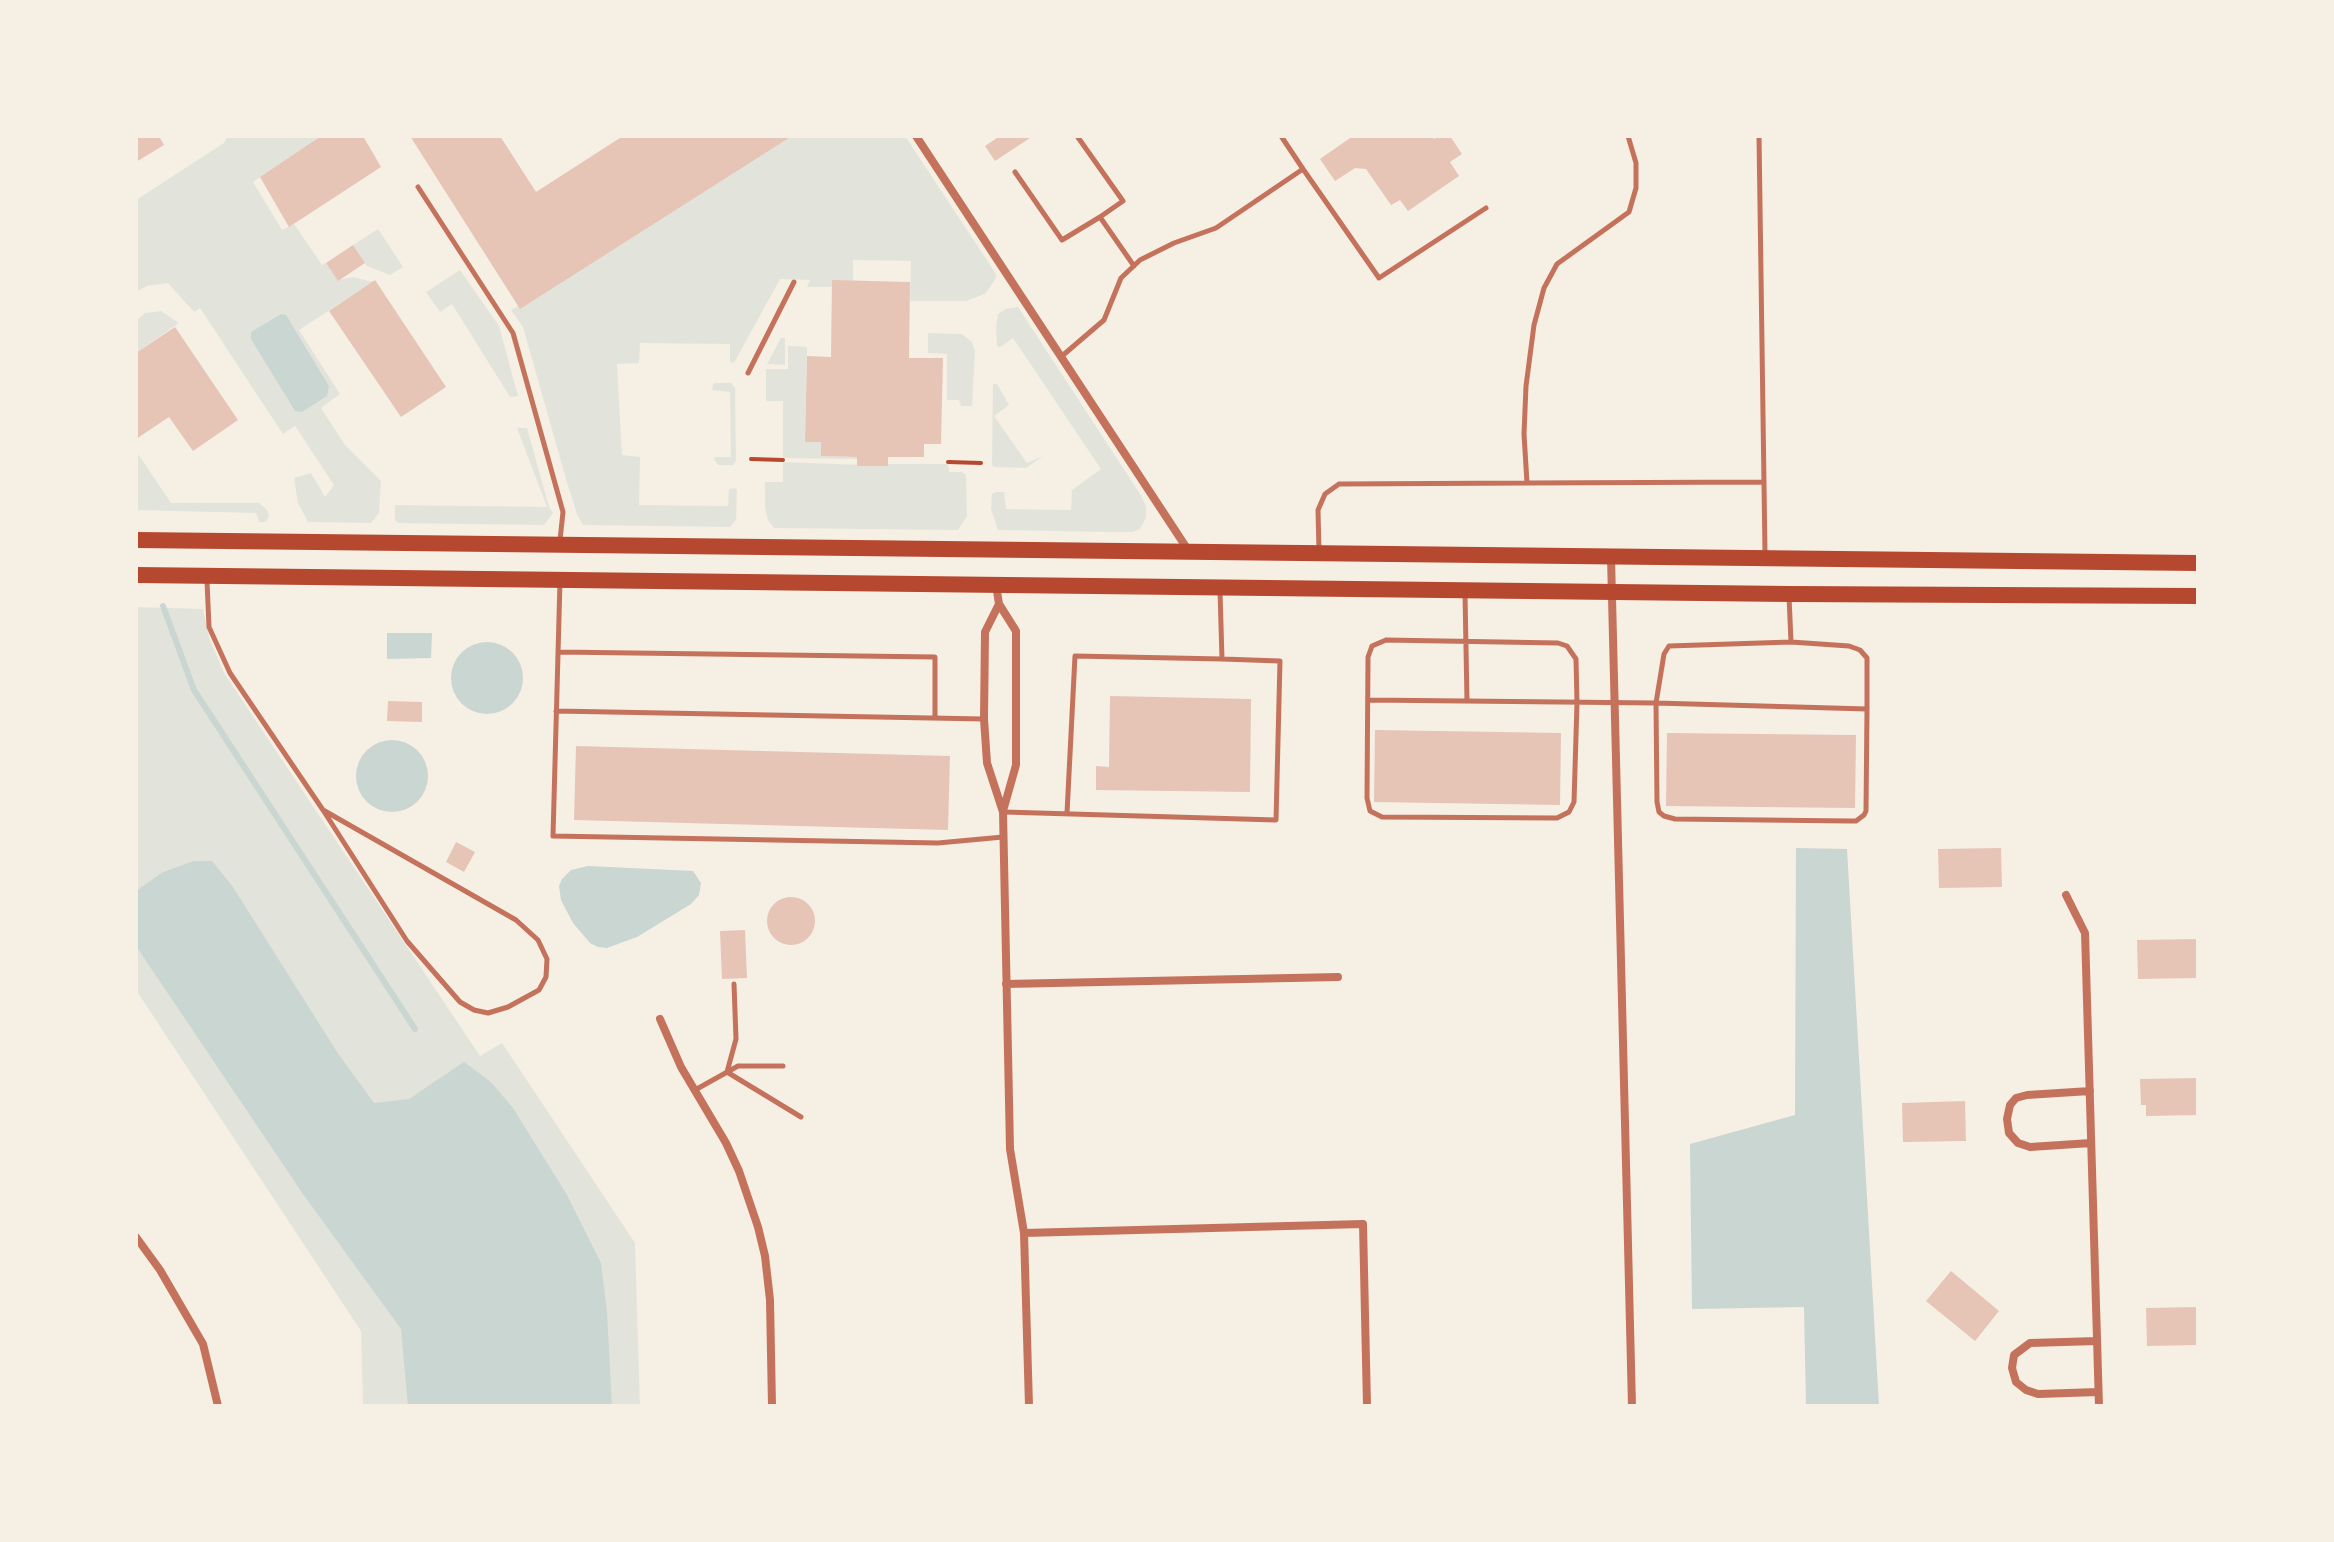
<!DOCTYPE html>
<style>
body{margin:0}
#map{position:relative;width:2334px;height:1542px;overflow:hidden;background:#f6efe4;font-family:"Roboto Condensed",sans-serif}
canvas{display:block}
.frame{position:absolute;inset:0;border:138px solid #f6efe4;pointer-events:none}
</style>
<div id="map">
<canvas width="2334" height="1542"></canvas>
<div class="frame"></div>
</div>
<script>
const ctx = document.querySelector('canvas').getContext('2d');
ctx.lineJoin = 'round';
function paint(path, color) { ctx.fillStyle = color; ctx.fill(path, 'evenodd'); }
const toPath = rows => new Path2D(rows.map(r => 'M' + r).join(''));
function strokePath(path, color, width, dash) { ctx.strokeStyle = color; ctx.lineWidth = width; ctx.lineCap = dash ? 'butt' : 'round'; ctx.setLineDash(dash || []); ctx.stroke(path); }
const green = toPath([
 [228,136,321,136,253,182,282,230,294,224,322,265,326,263,338,280,353,277,373,282,299,330,340,394,321,408,345,445,381,481,379,513,371,523,308,522,298,503,294,478,311,473,325,497,334,485,295,426,283,434,200,308,194,312,168,283,147,286,136,292,136,200,224,143],
 [792,136,905,136,996,274,996,278,985,294,966,301,910,301,911,261,853,260,853,281,833,287,807,287,810,280,780,279,734,363,730,362,730,344,640,343,639,363,617,364,622,455,640,457,639,505,728,506,729,489,735,488,737,490,736,520,730,527,583,525,577,514,566,479,523,327,511,310],
 [378,229,403,267,390,275,367,266,353,245],
 [460,270,499,326,518,396,510,397,452,304,440,312,426,292],
 [1018,307,1140,494,1146,506,1146,518,1140,529,1132,532,1110,532,998,530,991,509,992,494,996,492,1004,492,1006,509,1071,510,1072,490,1101,469,1013,338,1000,347,997,346,996,326,998,314,1006,309],
 [161,311,179,323,136,353,136,321,145,313],
 [928,333,962,334,972,342,975,351,972,406,961,406,959,400,947,400,947,354,928,353],
 [781,338,785,338,785,365,767,364],
 [788,346,807,347,805,442,821,442,821,456,857,457,857,459,783,458,783,401,767,401,766,399,766,369,788,369],
 [716,383,731,383,735,388,736,461,733,465,718,465,714,459,715,457,731,457,730,392,712,390,713,384],
 [993,384,997,384,1009,405,994,416,1027,463,1043,456,1026,468,994,467,992,465],
 [517,428,527,428,549,507,553,513,544,525,398,523,395,520,395,505,547,507],
 [136,451,171,503,259,503,268,511,269,517,265,522,259,522,256,513,136,510],
 [783,462,887,466,888,464,948,464,949,472,962,472,966,475,967,516,958,530,774,528,768,520,765,508,765,482,783,482],
 [136,607,203,609,210,640,224,673,480,1056,502,1043,635,1243,640,1406,363,1406,361,1331,136,990]
]);
const water = toPath([
 [281,314,286,315,329,386,327,396,302,412,295,411,251,339,251,332],
 [387,633,432,633,431,658,387,659],
 '451 678a36 36 0 1 1 72 0a36 36 0 1 1-72 0Z',
 '356 776a36 36 0 1 1 72 0a36 36 0 1 1-72 0Z',
 [1796,848,1847,849,1879,1406,1806,1406,1804,1307,1692,1309,1690,1144,1795,1115],
 [194,861,212,861,233,887,337,1052,374,1103,409,1099,464,1062,491,1082,513,1108,567,1195,601,1263,607,1312,612,1406,408,1406,401,1329,303,1194,136,946,136,891,163,872],
 [588,866,693,871,701,883,699,895,691,904,637,937,607,948,598,947,590,943,573,923,561,900,559,886,562,879,571,870]
]);
const stream = toPath([
 [163,606,194,690,415,1029]
]);
const building = toPath([
 [136,136,159,136,164,145,136,162],
 [321,136,363,136,381,167,289,227,260,177],
 [410,136,500,136,536,192,623,136,792,136,520,309],
 [1000,136,1033,136,995,161,985,146],
 [1353,136,1432,136,1434,139,1439,136,1450,136,1462,154,1450,162,1459,176,1408,211,1400,200,1391,205,1366,169,1355,168,1335,181,1320,159],
 [353,245,365,263,338,281,326,263],
 [375,280,446,387,401,417,329,311],
 [832,280,910,282,909,358,943,358,941,444,924,444,924,457,888,457,888,466,857,466,857,457,821,456,821,442,805,442,807,356,831,357],
 [175,327,238,420,193,451,169,417,136,439,136,353],
 [1110,696,1251,699,1250,792,1096,790,1096,766,1109,767],
 [388,701,422,702,422,722,387,721],
 [1375,730,1561,733,1560,805,1374,802],
 [1667,733,1856,735,1855,808,1666,806],
 [576,746,950,756,948,830,574,820],
 [456,842,475,852,464,872,446,862],
 [2001,848,2002,887,1939,888,1938,849],
 '767 921a24 24 0 1 1 48 0a24 24 0 1 1-48 0Z',
 [745,930,747,978,722,979,720,931],
 [2198,939,2198,978,2138,979,2137,940],
 [2198,1078,2198,1115,2146,1116,2146,1105,2141,1105,2140,1079],
 [1965,1101,1966,1141,1903,1142,1902,1103],
 [1951,1271,1999,1311,1975,1341,1926,1301],
 [2198,1307,2198,1345,2147,1346,2146,1308]
]);
const path = toPath([
 [751,459,783,460],
 [948,462,981,463]
]);
const service = toPath([
 [1077,136,1123,201,1100,217],
 [1281,136,1303,169],
 [1759,136,1765,553],
 [1015,172,1062,240,1100,217,1134,266],
 [418,187,513,333,563,512,560,540],
 [1062,356,1104,320,1121,278,1140,260,1174,243,1216,228,1303,169,1379,278,1486,208],
 [748,373,794,282],
 [1527,483,1764,482],
 [1319,551,1318,510,1325,494,1339,484,1527,483,1524,434,1526,386,1534,325,1544,288,1557,264,1629,212,1636,188,1636,163,1628,136],
 [207,581,209,627,230,673,323,810,407,941,460,1002,474,1010,488,1013,508,1007,539,990,546,977,547,959,538,940,516,920,323,810],
 [560,581,553,836,938,843,1003,837],
 [1465,594,1467,701],
 [1386,640,1558,643,1567,646,1576,659,1577,703,1574,802,1569,812,1557,818,1382,817,1370,811,1367,798,1368,657,1372,646,1386,640],
 [1791,642,1849,646,1860,650,1867,658,1867,709,1866,811,1864,815,1856,821,1850,821,1675,819,1664,816,1659,812,1657,802,1656,703,1867,709],
 [558,652,935,657,935,718],
 [1368,700,1656,703,1664,654,1669,646,1791,642,1789,596],
 [556,711,984,719],
 [1004,812,1276,820,1280,661,1222,659,1220,591],
 [1067,813,1075,656,1222,659],
 [734,984,736,1039,727,1072,801,1117],
 [695,1090,738,1066,783,1066]
]);
const minor = toPath([
 [916,136,1188,550],
 [1611,557,1632,1406],
 [996,585,999,604,1016,631,1016,765,1003,811],
 [999,604,985,632,984,719,987,763,1003,812,1010,1149,1024,1233,1029,1406],
 [2066,895,2085,933,2099,1406],
 [1006,984,1338,977],
 [660,1019,681,1067,726,1143,739,1171,758,1227,765,1256,770,1300,772,1406],
 [2090,1091,2027,1095,2016,1098,2010,1105,2007,1119,2009,1133,2018,1143,2030,1147,2091,1143],
 [1024,1233,1363,1224,1367,1406],
 [136,1237,160,1270,203,1344,218,1406],
 [2097,1341,2030,1343,2014,1355,2012,1368,2016,1382,2026,1390,2038,1394,2098,1392]
]);
const primary = toPath([
 [136,540,2198,563],
 [136,575,1789,594,2198,596]
]);
paint(green, '#e2e4dc');
paint(water, '#c9d6d2');
strokePath(stream, '#c9d6d2', 6);
paint(building, '#e6c5b7');
strokePath(path, '#b5482f', 4);
strokePath(service, '#c5725c', 5);
strokePath(minor, '#c5725c', 8);
strokePath(primary, '#b5482f', 16);
</script>
